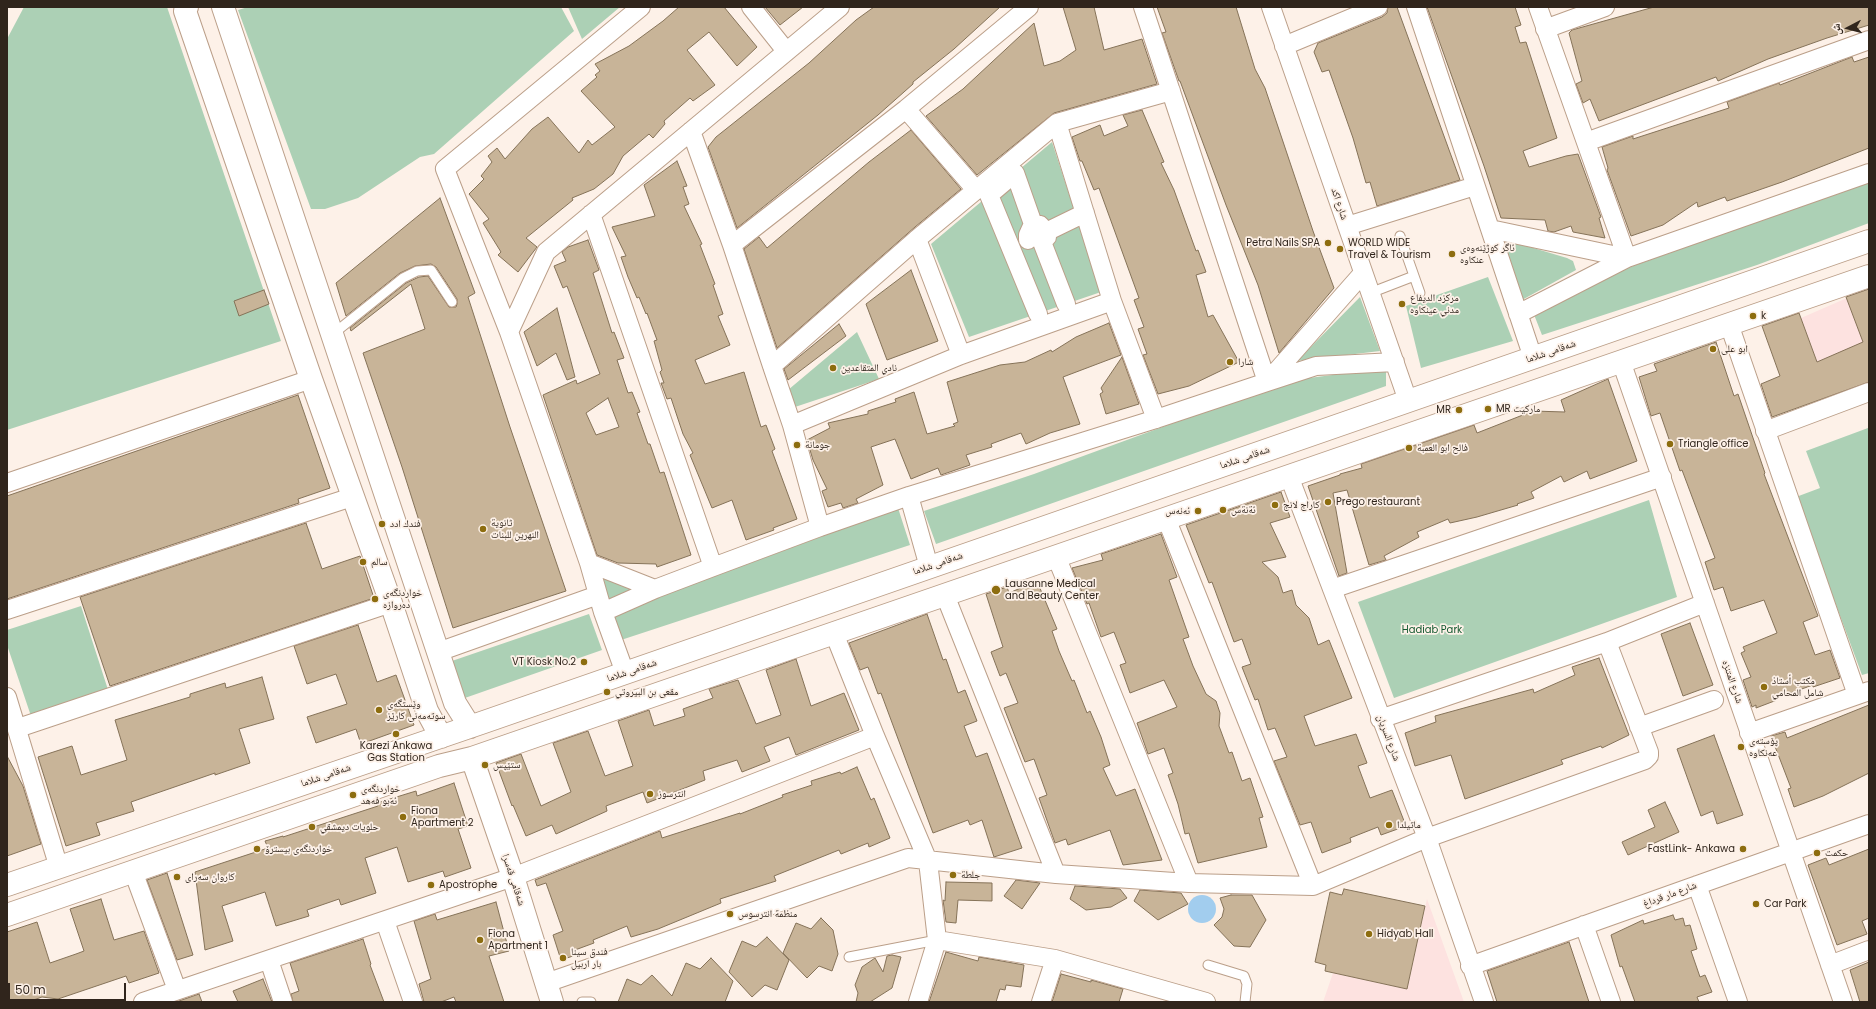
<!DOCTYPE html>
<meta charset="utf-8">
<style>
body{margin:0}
#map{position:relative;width:1876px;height:1009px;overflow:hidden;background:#fdf1e8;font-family:Poppins,"Noto Naskh Arabic",sans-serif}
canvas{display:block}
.frame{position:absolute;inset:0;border:8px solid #30251c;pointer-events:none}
.north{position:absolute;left:1828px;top:8px;width:40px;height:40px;-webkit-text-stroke:3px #fdf1e8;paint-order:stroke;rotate:264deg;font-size:11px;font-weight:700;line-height:16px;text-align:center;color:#30251c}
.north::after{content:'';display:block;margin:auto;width:14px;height:18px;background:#30251c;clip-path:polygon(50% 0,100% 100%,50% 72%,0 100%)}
.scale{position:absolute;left:8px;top:983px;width:118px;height:18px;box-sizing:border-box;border:2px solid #30251c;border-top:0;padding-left:5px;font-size:12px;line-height:14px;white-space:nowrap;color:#30251c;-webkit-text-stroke:3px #fdf1e8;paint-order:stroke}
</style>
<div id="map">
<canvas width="1876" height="1009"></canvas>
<div class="frame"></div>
<div class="north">ش</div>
<div class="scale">50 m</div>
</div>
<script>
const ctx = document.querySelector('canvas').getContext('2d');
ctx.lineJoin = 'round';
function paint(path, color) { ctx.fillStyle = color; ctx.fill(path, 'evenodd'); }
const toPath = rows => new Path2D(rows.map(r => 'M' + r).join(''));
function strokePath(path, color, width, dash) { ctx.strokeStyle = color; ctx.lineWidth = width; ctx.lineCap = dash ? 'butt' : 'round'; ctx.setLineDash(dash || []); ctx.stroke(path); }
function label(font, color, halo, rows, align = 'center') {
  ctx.font = font + ' Poppins,"Noto Naskh Arabic",sans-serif'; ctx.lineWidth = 3.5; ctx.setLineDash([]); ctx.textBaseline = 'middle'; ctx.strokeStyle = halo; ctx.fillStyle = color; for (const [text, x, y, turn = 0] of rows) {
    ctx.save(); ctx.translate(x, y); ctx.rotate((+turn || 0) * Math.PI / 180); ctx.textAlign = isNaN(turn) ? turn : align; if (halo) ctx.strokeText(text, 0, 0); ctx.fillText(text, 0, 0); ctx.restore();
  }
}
const industrial = toPath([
 [1847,298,1864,343,1817,362,1801,318],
 [1427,899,1464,1002,1323,1002,1333,973,1407,989]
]);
const green = toPath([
 [24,7,167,7,281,341,7,430,7,39],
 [248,7,561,7,574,31,434,154,420,157,358,198,325,209,311,209,238,10],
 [568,7,620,7,582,39],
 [1052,142,1101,292,969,337,931,244],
 [1869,182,1869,223,1757,265,1542,335,1533,312,1633,266],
 [1502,243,1520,244,1567,258,1573,261,1576,270,1522,300],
 [1488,277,1513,341,1421,368,1406,306],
 [1360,297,1380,351,1297,361],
 [857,332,879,379,795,407,788,390],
 [1386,368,1386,386,936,544,924,511,1034,474,1217,407,1309,378],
 [1868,428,1869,673,1862,675,1796,497,1820,488,1806,451],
 [1649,500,1677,597,1394,698,1358,602],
 [898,508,910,545,621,640,613,614],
 [601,576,636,589,609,603],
 [81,606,110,696,32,719,7,645,7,630],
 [589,614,602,650,462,699,449,662]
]);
const water = toPath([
 '1188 909a14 14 0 1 1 28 0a14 14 0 1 1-28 0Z'
]);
const building = toPath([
 [679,7,724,7,757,47,737,66,709,32,687,50,715,85,693,101,690,98,664,121,665,124,653,138,649,134,623,156,613,174,594,189,572,198,573,200,526,238,537,247,518,272,498,255,501,252,483,223,489,219,469,194,484,179,481,176,492,162,488,156,497,148,505,159,532,129,548,117,579,153,588,140,592,145,615,127,581,91,597,77,595,75,600,71,595,64,629,46,663,21,679,7],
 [765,7,803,7,780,25,765,7],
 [874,7,1000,7,954,49,913,82,913,84,878,115,737,228,708,147,716,137,809,63,856,20,874,7],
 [1063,7,1094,7,1104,50,1142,39,1157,84,1054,113,977,175,926,116,963,89,1034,23,1044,66,1060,61,1076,50,1063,7],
 [1157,7,1236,7,1255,69,1265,88,1313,231,1334,288,1279,353,1258,285,1226,205,1180,81,1179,81,1162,33,1166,32,1157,7],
 [1388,7,1397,7,1460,180,1377,206,1370,182,1366,183,1353,138,1329,70,1322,72,1314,52,1318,43,1382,17,1387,13,1388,7],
 [1427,7,1515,7,1521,25,1515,27,1520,43,1526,42,1557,138,1523,151,1529,167,1566,156,1578,154,1601,217,1599,218,1605,238,1573,232,1571,226,1554,232,1548,231,1545,220,1501,218,1484,166,1427,7],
 [1654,7,1869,7,1869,25,1827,38,1768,59,1718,81,1716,77,1599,121,1590,99,1583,103,1576,84,1582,81,1569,33,1572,30,1654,7],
 [1852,57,1854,62,1869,57,1869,148,1782,182,1727,201,1725,197,1698,207,1697,202,1663,225,1631,236,1607,170,1608,168,1602,147,1633,136,1633,139,1729,108,1727,102,1779,83,1780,85,1852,57],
 [1142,110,1164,162,1161,163,1174,190,1196,251,1198,250,1206,272,1196,275,1208,317,1213,315,1239,362,1189,386,1158,394,1143,355,1147,354,1138,329,1144,327,1134,300,1139,298,1099,188,1094,190,1082,161,1080,161,1072,137,1100,125,1104,136,1128,126,1123,115,1142,110],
 [911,130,961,189,915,227,777,348,744,249,759,237,767,248,869,162,911,130],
 [677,161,687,186,683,187,689,204,684,206,702,244,700,245,715,284,713,285,723,314,718,316,730,345,695,360,705,384,744,372,761,427,766,425,775,449,772,451,797,519,773,528,774,530,746,540,732,500,712,508,690,455,693,453,683,434,671,398,667,399,661,383,664,383,660,372,662,370,654,341,657,340,647,313,646,314,639,297,637,298,628,277,621,257,626,256,612,227,655,216,644,185,677,161],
 [440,198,475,293,468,297,510,427,566,591,453,628,402,467,363,353,425,329,411,284,351,331,350,328,406,283,419,277,428,276,449,307,456,307,457,304,457,299,436,267,431,264,415,266,400,273,346,316,336,283,440,198],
 [588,240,599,270,593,273,612,333,614,332,624,358,617,360,628,393,632,392,640,412,637,413,648,444,650,444,660,473,664,472,691,555,657,567,656,564,618,563,597,555,543,395,576,380,577,384,600,374,567,286,563,288,554,266,566,261,562,252,568,247,588,240],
 [608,398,619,427,596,435,586,413,608,398],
 [911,270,938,341,887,360,866,304,911,270],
 [1869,289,1869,382,1772,417,1761,384,1780,376,1762,326,1799,313,1817,362,1863,342,1846,297,1869,289],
 [264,290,269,304,239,316,234,301,264,290],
 [557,308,575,377,567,380,556,353,537,366,524,332,557,308],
 [1109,323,1121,355,1063,377,1080,424,1050,433,1026,444,1021,433,991,444,992,447,966,455,970,465,941,475,938,468,911,479,895,439,871,447,883,485,856,499,858,503,843,508,841,503,828,507,822,491,827,489,813,460,807,440,830,428,828,423,868,414,868,411,896,402,895,399,914,392,927,434,955,426,953,424,958,422,947,382,1000,365,1025,362,1051,350,1052,352,1076,337,1109,323],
 [839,324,846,336,788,380,784,369,839,324],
 [1716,342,1734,396,1738,394,1765,473,1764,474,1818,616,1803,622,1815,655,1830,650,1840,678,1813,687,1813,685,1776,698,1777,700,1756,708,1756,705,1752,707,1743,680,1751,677,1741,653,1745,651,1743,647,1777,633,1764,600,1731,611,1723,587,1714,590,1705,562,1715,558,1682,470,1680,471,1660,413,1651,416,1639,377,1657,371,1654,364,1716,342],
 [1122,357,1139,404,1106,414,1100,394,1103,392,1101,388,1122,357],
 [1608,379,1637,461,1590,479,1587,471,1564,482,1561,476,1531,492,1534,498,1517,504,1518,505,1477,517,1450,523,1448,519,1417,532,1419,537,1384,556,1386,560,1369,565,1347,490,1333,493,1347,573,1339,576,1308,486,1340,475,1340,474,1362,468,1361,464,1474,425,1477,433,1533,411,1565,412,1561,400,1608,379],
 [298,395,330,488,298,499,299,503,7,599,7,496,298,395],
 [1281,492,1290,517,1270,523,1286,557,1262,562,1278,577,1283,593,1292,590,1296,605,1309,618,1318,645,1329,640,1352,698,1304,716,1315,746,1356,734,1367,763,1358,766,1370,798,1392,790,1406,826,1381,835,1378,827,1350,838,1351,842,1322,853,1311,822,1300,825,1274,761,1287,757,1275,728,1268,730,1258,699,1255,700,1242,667,1251,664,1242,639,1234,642,1212,582,1209,583,1186,525,1281,492],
 [306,523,322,569,360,556,374,598,110,686,80,597,306,523],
 [1161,534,1177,577,1169,580,1189,637,1183,639,1193,666,1206,694,1216,701,1220,713,1219,726,1229,753,1232,752,1242,781,1250,778,1263,817,1259,818,1267,847,1198,863,1189,833,1185,834,1178,804,1168,775,1173,773,1164,748,1148,754,1137,723,1177,707,1164,680,1130,693,1120,665,1126,663,1114,632,1101,637,1089,603,1087,604,1072,568,1103,560,1101,554,1161,534],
 [1037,581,1057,629,1052,631,1059,651,1072,681,1074,680,1087,713,1090,711,1101,737,1110,765,1103,768,1116,796,1135,789,1162,860,1123,865,1110,830,1068,845,1066,839,1055,843,1039,798,1047,795,1034,759,1025,762,1004,708,1018,703,1006,673,1000,676,991,652,1003,647,986,594,1007,587,1009,593,1037,581],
 [927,614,943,660,946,659,958,693,965,690,977,721,964,726,976,757,987,753,1022,848,994,857,982,820,970,825,968,820,933,833,881,693,878,694,868,667,860,670,849,643,927,614],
 [1690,623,1713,685,1683,696,1661,634,1690,623],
 [358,625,377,682,396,675,414,725,361,744,356,729,316,743,307,717,347,704,336,674,307,684,294,646,358,625],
 [1599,658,1629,735,1602,748,1601,746,1561,760,1563,764,1465,799,1451,755,1415,766,1405,733,1436,722,1435,716,1533,689,1534,693,1575,675,1572,667,1599,658],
 [796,659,811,706,844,693,859,730,796,755,789,737,764,747,770,761,742,772,737,760,703,771,705,780,647,803,643,792,606,806,607,811,556,834,552,825,526,836,513,805,512,806,496,763,521,754,541,806,571,792,553,743,588,731,605,776,633,766,618,721,649,710,654,726,685,716,683,709,713,698,709,689,738,680,756,724,781,715,766,670,796,659],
 [262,677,274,719,239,729,250,763,215,775,215,773,131,802,134,811,96,823,100,835,66,846,38,757,72,746,81,775,127,760,115,720,190,697,190,694,225,683,226,688,262,677],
 [1869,705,1869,773,1823,796,1794,807,1788,789,1791,788,1771,736,1785,732,1787,738,1869,705],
 [1714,735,1743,815,1717,824,1713,811,1701,816,1677,749,1714,735],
 [7,756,23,786,41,844,7,856,7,756],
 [857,767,871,800,874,798,890,838,869,847,868,843,841,854,839,850,774,876,776,881,720,899,721,903,658,929,631,937,627,926,593,940,594,943,575,950,576,955,561,960,553,935,563,931,546,883,537,886,535,880,660,831,662,838,740,813,740,814,783,797,782,795,812,785,811,781,840,772,841,774,857,767],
 [454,783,468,826,458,829,471,868,445,877,443,871,408,882,397,847,365,858,376,893,341,905,339,899,307,910,309,916,276,926,265,892,222,906,233,941,205,950,195,872,268,848,265,841,283,836,283,837,378,806,377,803,416,791,417,796,454,783],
 [1665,802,1679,832,1628,855,1622,842,1655,827,1648,810,1665,802],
 [1869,849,1869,918,1862,921,1867,934,1837,945,1808,865,1826,858,1829,865,1869,849],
 [167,873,193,955,177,960,147,880,167,873],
 [1016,880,1040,883,1022,909,1004,896,1016,880],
 [946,882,992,883,992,901,958,900,956,923,946,922,943,900,945,901,946,882],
 [1075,886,1120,889,1127,898,1111,907,1086,910,1070,899,1075,886],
 [1344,889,1425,906,1407,989,1325,971,1326,965,1315,962,1330,892,1342,895,1344,889],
 [1140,890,1181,893,1188,904,1158,920,1134,901,1140,890],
 [1231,895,1252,895,1266,920,1250,947,1234,946,1214,925,1222,917,1224,909,1220,898,1231,895],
 [101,899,114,940,144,931,159,973,129,983,126,976,58,999,42,997,28,1002,7,1002,7,932,37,922,50,963,76,954,84,951,70,909,101,899],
 [496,902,509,951,489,956,504,1002,456,1002,454,997,441,1002,424,1002,419,984,431,979,414,921,435,914,437,920,496,902],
 [1673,915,1675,920,1683,918,1685,926,1690,925,1697,949,1691,951,1700,977,1705,975,1712,992,1697,997,1699,1002,1635,1002,1622,966,1620,967,1611,935,1643,920,1644,924,1673,915],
 [821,918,833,930,838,954,832,971,819,966,807,978,783,953,796,923,811,929,821,918],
 [767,937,789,960,777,990,765,985,752,997,729,972,742,941,756,947,767,937],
 [363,939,371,964,370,965,384,1002,293,1002,291,994,299,991,290,963,363,939],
 [1569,942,1589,1002,1497,1002,1487,971,1569,942],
 [946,952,978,961,979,957,1024,965,1021,987,1006,985,1005,990,1000,989,996,1002,929,1002,946,952],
 [892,955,901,957,892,988,870,1002,856,1002,858,993,855,985,862,967,875,958,883,972,887,956,892,955],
 [711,958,733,981,725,1002,618,1002,627,979,641,985,652,975,672,996,686,963,700,969,711,958],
 [1869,962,1869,1002,1860,1002,1850,970,1869,962],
 [1061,974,1091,982,1091,980,1123,989,1119,1002,1052,1002,1061,974],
 [263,979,272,1002,238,1002,233,991,263,979],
 [199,994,202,1002,176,1002,199,994]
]);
const lane = toPath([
 [1400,236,1420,293],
 [1370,293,1414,276],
 [333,334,403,278,417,271,431,270,452,302],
 [849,957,937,940],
 [1208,965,1244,976,1247,984,1245,1002],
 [582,1002,591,1002]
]);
const street = toPath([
 [751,7,786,51],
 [1143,7,1267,382],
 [1271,7,1408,401],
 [1416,7,1533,358],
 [1545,29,1605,7],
 [1284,46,1378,7],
 [906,109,976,190],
 [1057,123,1112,301,1156,419],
 [691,131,732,245,772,366,792,425,820,527],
 [1586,142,1869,40],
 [591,214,713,567],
 [1033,224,1015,173,989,195,1038,314],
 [1347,226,1475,186],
 [1490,229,1627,258,1538,7],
 [1046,232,1085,213],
 [917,239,961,355],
 [1028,240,1028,235,1033,224,1040,225,1046,232,1047,237,1042,242,1066,304],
 [732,245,906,109,1029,7],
 [1518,314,1627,258,1869,173],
 [1729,324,1857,695],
 [509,332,546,252,840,7],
 [1621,361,1843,1002],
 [772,366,917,239,1057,123,1171,91],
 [1267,382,1363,273],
 [792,425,961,355,1112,301],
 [1765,431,1869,392],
 [1289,476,1427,838,1484,1002],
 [7,483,311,379],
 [909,496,929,567],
 [1166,518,1313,886],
 [1056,556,1189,883],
 [589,563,655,589],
 [1332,589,1662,477],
 [945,595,1056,874],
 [7,610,352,497],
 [603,612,655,589,713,567,820,527,909,496,1156,419,1267,382,1316,366,1395,362],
 [834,633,875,736,928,861,937,940,918,1002],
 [438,652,598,595],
 [625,673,603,612,589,563,509,332,445,169,641,7],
 [7,697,59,868],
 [1380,719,1607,642,1705,603],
 [1639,727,1714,700],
 [18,728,391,603],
 [1749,733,1869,691],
 [133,871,177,990],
 [1697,885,1738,1002],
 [385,921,413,1002],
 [1584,925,1611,1002],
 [937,940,1055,959,1206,1002],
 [269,960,283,1002],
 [1830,965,1869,950],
 [1470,966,1869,824],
 [546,983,908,858,1056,874,1189,883,1313,886,1427,838,1645,760,1649,756,1649,752,1607,642],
 [143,1002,513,877,875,736],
 [1041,1002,1055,959]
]);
const secondary = toPath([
 [187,7,185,11,311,379,391,603,427,711,441,737],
 [223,7,455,703,470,727],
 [472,758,513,877,552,1002],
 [7,885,484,722,1869,241],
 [7,915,439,766,472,758,1869,276]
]);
const markers = [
 [1328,243,4,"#8d6d0f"],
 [1340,249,4,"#8d6d0f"],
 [1452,254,4,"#8d6d0f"],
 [1402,304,4,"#8d6d0f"],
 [1753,316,4,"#8d6d0f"],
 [1713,349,4,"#8d6d0f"],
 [1230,362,4,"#8d6d0f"],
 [833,368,4,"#8d6d0f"],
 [1488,409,4,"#8d6d0f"],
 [1459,410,4,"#8d6d0f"],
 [1670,444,4,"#8d6d0f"],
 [797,445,4,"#8d6d0f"],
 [1409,448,4,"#8d6d0f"],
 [1328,502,4,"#8d6d0f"],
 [1275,505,4,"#8d6d0f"],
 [1223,510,4,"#8d6d0f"],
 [1198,511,4,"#8d6d0f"],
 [382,524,4,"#8d6d0f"],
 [483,529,4,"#8d6d0f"],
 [363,562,4,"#8d6d0f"],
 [996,590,5,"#8d6d0f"],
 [375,599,4,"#8d6d0f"],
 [584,662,4,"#8d6d0f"],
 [1764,687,4,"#8d6d0f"],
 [607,692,4,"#8d6d0f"],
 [379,710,4,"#8d6d0f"],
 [396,734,4,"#8d6d0f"],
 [1741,747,4,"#8d6d0f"],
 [485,765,4,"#8d6d0f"],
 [650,794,4,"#8d6d0f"],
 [353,795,4,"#8d6d0f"],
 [403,817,4,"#8d6d0f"],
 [1389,825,4,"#8d6d0f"],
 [312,827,4,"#8d6d0f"],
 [257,849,4,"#8d6d0f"],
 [1743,849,4,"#8d6d0f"],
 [1817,853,4,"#8d6d0f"],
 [953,875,4,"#8d6d0f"],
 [177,877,4,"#8d6d0f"],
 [431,885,4,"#8d6d0f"],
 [1756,904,4,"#8d6d0f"],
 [730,914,4,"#8d6d0f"],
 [1369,934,4,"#8d6d0f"],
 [480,940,4,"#8d6d0f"],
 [563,958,4,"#8d6d0f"]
];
const streetNames = [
 ["شارع اكد",1339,204,71],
 ["شەقامی شلاما",1551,352,-19],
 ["شەقامی شلاما",1245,458,-19],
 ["شەقامی شلاما",938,564,-19],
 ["شەقامی شلاما",632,671,-19],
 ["شارع المتنزه",1732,682,71],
 ["شارع السريان",1388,738,69],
 ["شەقامی شلاما",326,776,-19],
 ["شەقامی قەسرا",513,880,72],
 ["شارع مار قرداغ",1670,895,-20]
];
const poiNames = [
 ["Petra Nails SPA",1320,243,"right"],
 ["WORLD WIDE",1348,243],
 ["Travel & Tourism",1348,255],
 ["ئاگر كوژێنه‌وه‌ی",1460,248],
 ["عنكاوه",1460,260],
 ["مرکزد الدیفاع",1410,298],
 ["مدني عينكاوه",1410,310],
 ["k",1761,316],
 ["ابو علی",1721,349],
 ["شارا",1238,362],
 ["نادي المتقاعدین",841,368],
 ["MR ماركيت",1496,409],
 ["MR",1451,410,"right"],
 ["Triangle office",1678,444],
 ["جومانة",805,445],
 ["فالح ابو العمبة",1417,448],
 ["Prego restaurant",1336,502],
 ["كاراج لانج",1283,505],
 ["ئةنةس",1231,510],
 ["ئەنەس",1190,511,"right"],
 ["ثانوية",491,523],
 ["النهرين للبنات",491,535],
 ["فندك ادد",390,524],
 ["سالم",371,562],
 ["Lausanne Medical",1005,584],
 ["and Beauty Center",1005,596],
 ["خواردنگەی",383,593],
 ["دەروازە",383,605],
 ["VT Kiosk No.2",576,662,"right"],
 ["مكتب أستاذ",1772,681],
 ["شامل المحامي",1772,693],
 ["مقعى بن البيروتي",615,692],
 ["وێستگەی",387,704],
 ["سوتەمەنی کارێز",387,716],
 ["پۆسته‌ی",1749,741],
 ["عه‌نكاوه‌",1749,753],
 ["Karezi Ankawa",396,746,"center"],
 ["Gas Station",396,758,"center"],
 ["ستێپس",493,765],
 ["خواردنگەی",361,789],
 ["ئەبو فەهد",361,801],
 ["انترسوز",658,794],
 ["Fiona",411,811],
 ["Apartment 2",411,823],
 ["ماتیلدا",1397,825],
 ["حلويات ديمشقي",320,827],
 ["خواردنگەی بیسترۆ",265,849],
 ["FastLink- Ankawa",1735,849,"right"],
 ["حكمت",1825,853],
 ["جلطة",961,875],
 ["کاروان سەرای",185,877],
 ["Apostrophe",439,885],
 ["Car Park",1764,904],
 ["منظمة انترسوس",738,914],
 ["Fiona",488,934],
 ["Apartment 1",488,946],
 ["Hidyab Hall",1377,934],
 ["فندق سينا",571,952],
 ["بار اربيل",571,964]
];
const parkNames = [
 ["Hadiab Park",1432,630]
];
paint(industrial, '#fde2e0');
paint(green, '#acd0b5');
paint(water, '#a2cdee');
paint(building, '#c8b498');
strokePath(building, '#857258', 1);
strokePath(lane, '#bb9f89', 11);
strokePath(street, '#bb9f89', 20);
strokePath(secondary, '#bb9f89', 24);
strokePath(lane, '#fff', 9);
strokePath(street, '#fff', 18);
strokePath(secondary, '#fff', 22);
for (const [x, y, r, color] of markers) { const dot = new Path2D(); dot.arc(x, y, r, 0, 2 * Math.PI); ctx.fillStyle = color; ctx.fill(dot); strokePath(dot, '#fdf1e8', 1.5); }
label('10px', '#30251c', '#fdf1e8', streetNames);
label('10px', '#30251c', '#fdf1e8', poiNames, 'left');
label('10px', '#12572e', '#fdf1e8', parkNames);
</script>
